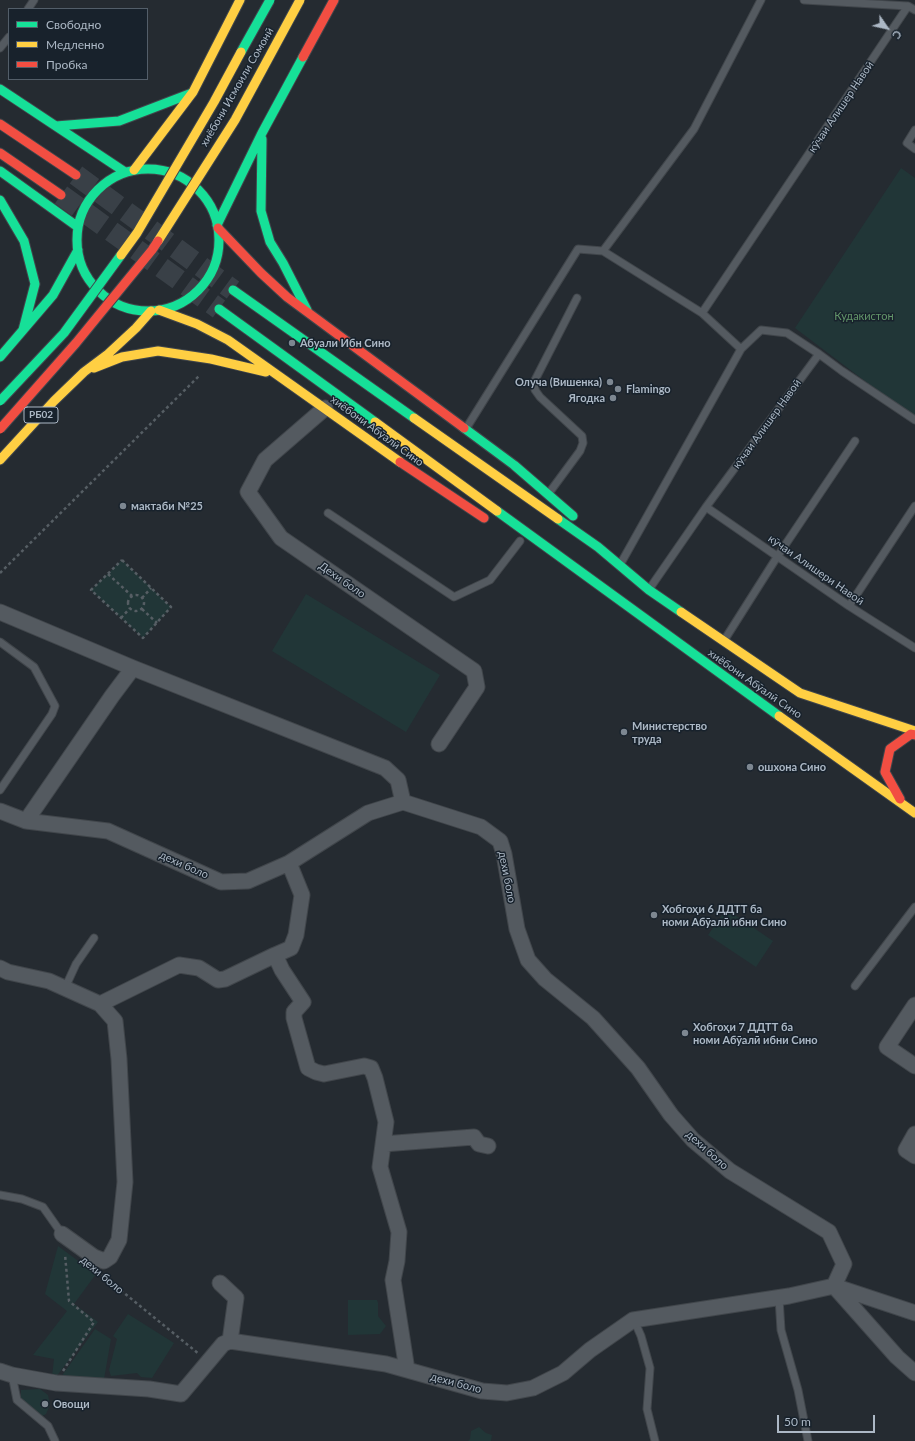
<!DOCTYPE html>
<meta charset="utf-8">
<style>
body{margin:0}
#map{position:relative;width:915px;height:1441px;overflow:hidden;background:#252b31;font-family:Lato,sans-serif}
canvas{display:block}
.legend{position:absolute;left:8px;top:8px;width:140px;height:72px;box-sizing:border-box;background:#18222c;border:1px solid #535e69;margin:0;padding:5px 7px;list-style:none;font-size:12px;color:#acb8c5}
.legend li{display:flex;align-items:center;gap:8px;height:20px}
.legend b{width:20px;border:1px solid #535e69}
.north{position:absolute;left:867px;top:8px;width:40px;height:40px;-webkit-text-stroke:3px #18222c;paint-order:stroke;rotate:124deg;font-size:11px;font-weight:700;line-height:16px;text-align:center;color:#acb8c5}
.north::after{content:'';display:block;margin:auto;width:14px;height:18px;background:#acb8c5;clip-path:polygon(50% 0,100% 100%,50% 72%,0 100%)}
.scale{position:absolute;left:777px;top:1415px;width:98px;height:18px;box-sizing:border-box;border:2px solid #acb8c5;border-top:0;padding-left:5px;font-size:12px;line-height:14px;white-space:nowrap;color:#acb8c5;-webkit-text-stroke:3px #18222c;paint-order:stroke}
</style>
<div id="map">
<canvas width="915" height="1441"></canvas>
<ul class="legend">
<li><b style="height:5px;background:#16e098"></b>Свободно</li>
<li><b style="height:5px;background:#ffcf43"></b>Медленно</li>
<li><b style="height:5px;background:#f24e42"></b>Пробка</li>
</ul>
<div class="north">С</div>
<div class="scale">50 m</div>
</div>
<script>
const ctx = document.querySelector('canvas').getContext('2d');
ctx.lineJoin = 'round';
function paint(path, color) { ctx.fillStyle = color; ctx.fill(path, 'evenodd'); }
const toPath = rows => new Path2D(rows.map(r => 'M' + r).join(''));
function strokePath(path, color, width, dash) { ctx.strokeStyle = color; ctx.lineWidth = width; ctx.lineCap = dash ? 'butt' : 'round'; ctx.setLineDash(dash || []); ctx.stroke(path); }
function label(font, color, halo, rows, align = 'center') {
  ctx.font = font + ' Lato,sans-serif'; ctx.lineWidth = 3; ctx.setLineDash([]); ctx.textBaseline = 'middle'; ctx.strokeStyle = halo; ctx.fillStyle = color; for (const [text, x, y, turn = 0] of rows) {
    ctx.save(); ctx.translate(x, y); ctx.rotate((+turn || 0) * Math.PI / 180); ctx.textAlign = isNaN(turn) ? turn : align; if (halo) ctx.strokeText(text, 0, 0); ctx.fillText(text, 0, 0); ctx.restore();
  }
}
const green = toPath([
 [901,168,915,178,915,419,795,328],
 [122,560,171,607,143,638,91,590],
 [306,594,440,675,406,732,272,651],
 [726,909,773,941,756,967,708,935],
 [58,1246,96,1274,74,1304,98,1322,56,1377,61,1377,95,1329,111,1339,103,1385,52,1377,54,1359,33,1355,67,1311,45,1294],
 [348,1300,377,1300,378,1303,378,1316,386,1326,380,1334,348,1335],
 [128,1314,174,1343,152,1378,141,1377,137,1373,111,1376,109,1370,117,1339,113,1336],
 [40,1389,48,1395,50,1405,46,1414,37,1419,21,1403,21,1390],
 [479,1427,486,1433,492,1435,491,1441,468,1441,470,1439,471,1431]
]);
const secondaryTunnel = toPath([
 [76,175,233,290],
 [61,195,219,309]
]);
const path = toPath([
 [122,560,171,607,143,638,91,590,122,560],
 [0,573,200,375],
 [108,574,132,596],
 '128 603a8 8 0 1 1 16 0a8 8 0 1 1-16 0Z',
 [142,598,151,588],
 [142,609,157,623],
 [121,618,130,608],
 [102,1275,199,1354],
 [63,1371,94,1322,69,1301,65,1254]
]);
const lane = toPath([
 [804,0,908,6,915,10],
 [28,9,34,0],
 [0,48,9,37],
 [915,130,907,143,915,149],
 [603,251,694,129,761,0],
 [702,313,908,6],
 [741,349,761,330,787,333,819,354],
 [467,427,578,249,603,251,702,313,741,349,621,563],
 [549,493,580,451,583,443,582,436,540,397,535,390,535,380,577,298],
 [706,507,849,606,915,648],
 [328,513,454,597,490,580,520,541],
 [650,588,706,507,819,354,842,371,915,420],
 [849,606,915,506],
 [725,639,777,557,855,441],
 [0,642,34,667,55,706,52,714,0,790],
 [855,986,915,907],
 [65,988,76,964,94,938],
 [0,1195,22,1199,43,1207,62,1234],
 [779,1298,781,1330,798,1390,808,1441],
 [634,1320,641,1336,650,1368,647,1409,655,1441],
 [12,1375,17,1400,48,1426,55,1441]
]);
const street = toPath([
 [325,408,265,460,248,492,281,538,474,671,477,687,439,744],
 [0,612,133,668,385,768,398,780,403,802],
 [0,811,26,821,108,831,221,882,248,881,289,863,368,813,403,802,481,827,500,841,504,854,517,929,528,960,545,979,593,1018,638,1068,671,1115,693,1140,730,1171,829,1232,844,1264,834,1286,915,1313],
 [26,821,112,696,133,668],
 [275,955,291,948,296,935,302,895,289,863],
 [0,968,8,972,49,981,100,1004,179,965,199,968,218,980,225,979,275,955,282,970,303,1002,294,1012,294,1018,308,1068,316,1072,324,1074,364,1066,371,1068,375,1078,386,1122,380,1167,399,1232,397,1261,393,1280,407,1370],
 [915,1005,887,1047,915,1066],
 [915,1134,906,1150,915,1156],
 [383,1144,474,1137,479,1144,488,1146],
 [62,1234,94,1257,104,1261,110,1257,119,1240,125,1182,119,1059,115,1021,100,1004],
 [220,1283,236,1298,230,1341],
 [0,1371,12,1375,56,1383,149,1389,181,1394,223,1344,230,1341,386,1364,482,1391,507,1393,533,1388,563,1373,590,1350,633,1320,789,1296,834,1286,897,1357,915,1373]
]);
const fast = toPath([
 [0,89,125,172],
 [56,126,119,121,192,93],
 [262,139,261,211,270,242,283,263,307,310],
 '77 240a71 71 0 1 1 142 0a71 71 0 1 1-142 0Z',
 [0,171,78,227],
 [0,200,24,241,35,284,23,330],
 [217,225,262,133,303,57],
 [233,290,414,418],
 [219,309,375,422],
 [0,357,53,295,78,250],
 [464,428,514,465,573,516],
 [497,511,779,716],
 [558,519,598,547,649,590,681,612]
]);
const slow = toPath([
 [134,170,193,92,240,0],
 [159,310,197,324,228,340,400,462],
 [94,368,122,357,158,351,211,359,266,372],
 [414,418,558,519],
 [375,422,497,511],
 [0,460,54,401,84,372,108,354,136,328,151,311],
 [681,612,800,693,915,731],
 [779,716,915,813]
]);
const jam = toPath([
 [303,57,334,0],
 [0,124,76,175],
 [0,153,61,195],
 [218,228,261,273,287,297,464,428],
 [400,462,484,518],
 [900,799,885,772,890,749,911,734,915,735]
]);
const fastBridge = toPath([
 [241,52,270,0],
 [0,401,64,333,121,255]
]);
const slowBridge = toPath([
 [158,241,235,120,300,0],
 [121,255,137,233,214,102,241,52]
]);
const jamBridge = toPath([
 [0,429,76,343,152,250,158,241]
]);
const markers = [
 [292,343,4,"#7d8791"],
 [610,382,4,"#7d8791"],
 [618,389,4,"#7d8791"],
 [613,398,4,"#7d8791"],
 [123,506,4,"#7d8791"],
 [624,732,4,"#7d8791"],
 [750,767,4,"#7d8791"],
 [654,915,4,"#7d8791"],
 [685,1033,4,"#7d8791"],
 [45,1404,4,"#7d8791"]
];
const shields = [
 [41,415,34]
];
const shieldNames = [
 ["РБ02",41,415]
];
const streetNames = [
 ["хиёбони Исмоили Сомонӣ",237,87,-60],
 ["кӯчаи Алишер Навоӣ",841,107,-56],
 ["кӯчаи Алишер Навоӣ",767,424,-54],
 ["хиёбони Абӯалӣ Сино",377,431,36],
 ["кӯчаи Алишери Навоӣ",816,570,35],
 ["Дехи боло",342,580,35],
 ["хиёбони Абӯалӣ Сино",755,684,35],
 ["дехи боло",184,865,24],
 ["дехи боло",507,877,79],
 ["дехи боло",707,1150,42],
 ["дехи боло",102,1275,40],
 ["дехи боло",456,1383,15]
];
const parkNames = [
 ["Кудакистон",864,316]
];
const poiNames = [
 ["Абуали Ибн Сино",300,343],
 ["Олуча (Вишенка)",602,382,"right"],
 ["Flamingo",626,389],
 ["Ягодка",605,398,"right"],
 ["мактаби №25",131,506],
 ["Министерство",632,726],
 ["труда",632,739],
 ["ошхона Сино",758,767],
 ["Хобгоҳи 6 ДДТТ ба",662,909],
 ["номи Абӯалӣ ибни Сино",662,922],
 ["Хобгоҳи 7 ДДТТ ба",693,1027],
 ["номи Абӯалӣ ибни Сино",693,1040],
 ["Овощи",53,1404]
];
paint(green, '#213637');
strokePath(secondaryTunnel, '#394047', 21, [21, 10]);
strokePath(lane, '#41464b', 9);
strokePath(street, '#41464b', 17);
strokePath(fast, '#41464b', 11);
strokePath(slow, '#41464b', 11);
strokePath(jam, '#41464b', 11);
strokePath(path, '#565e64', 2.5, [3, 3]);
strokePath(lane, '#545a60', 7);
strokePath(street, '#545a60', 15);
strokePath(fast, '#16e098', 9);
strokePath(slow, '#ffcf43', 9);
strokePath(jam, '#f24e42', 9);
strokePath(fastBridge, '#40474e', 11, []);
strokePath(slowBridge, '#40474e', 11, []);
strokePath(jamBridge, '#40474e', 11, []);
strokePath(fastBridge, '#16e098', 9);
strokePath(slowBridge, '#ffcf43', 9);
strokePath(jamBridge, '#f24e42', 9);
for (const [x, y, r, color] of markers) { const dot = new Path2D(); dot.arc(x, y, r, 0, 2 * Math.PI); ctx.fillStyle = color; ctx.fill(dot); strokePath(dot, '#18222c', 1.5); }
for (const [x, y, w] of shields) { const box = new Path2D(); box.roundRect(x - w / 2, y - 8, w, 16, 3); ctx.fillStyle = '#18222c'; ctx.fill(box); strokePath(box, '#acb8c5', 1); }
label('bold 10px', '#acb8c5', null, shieldNames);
label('11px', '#acb8c5', '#18222c', streetNames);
label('11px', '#63966a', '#18222c', parkNames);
label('bold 11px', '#acb8c5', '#18222c', poiNames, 'left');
</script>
